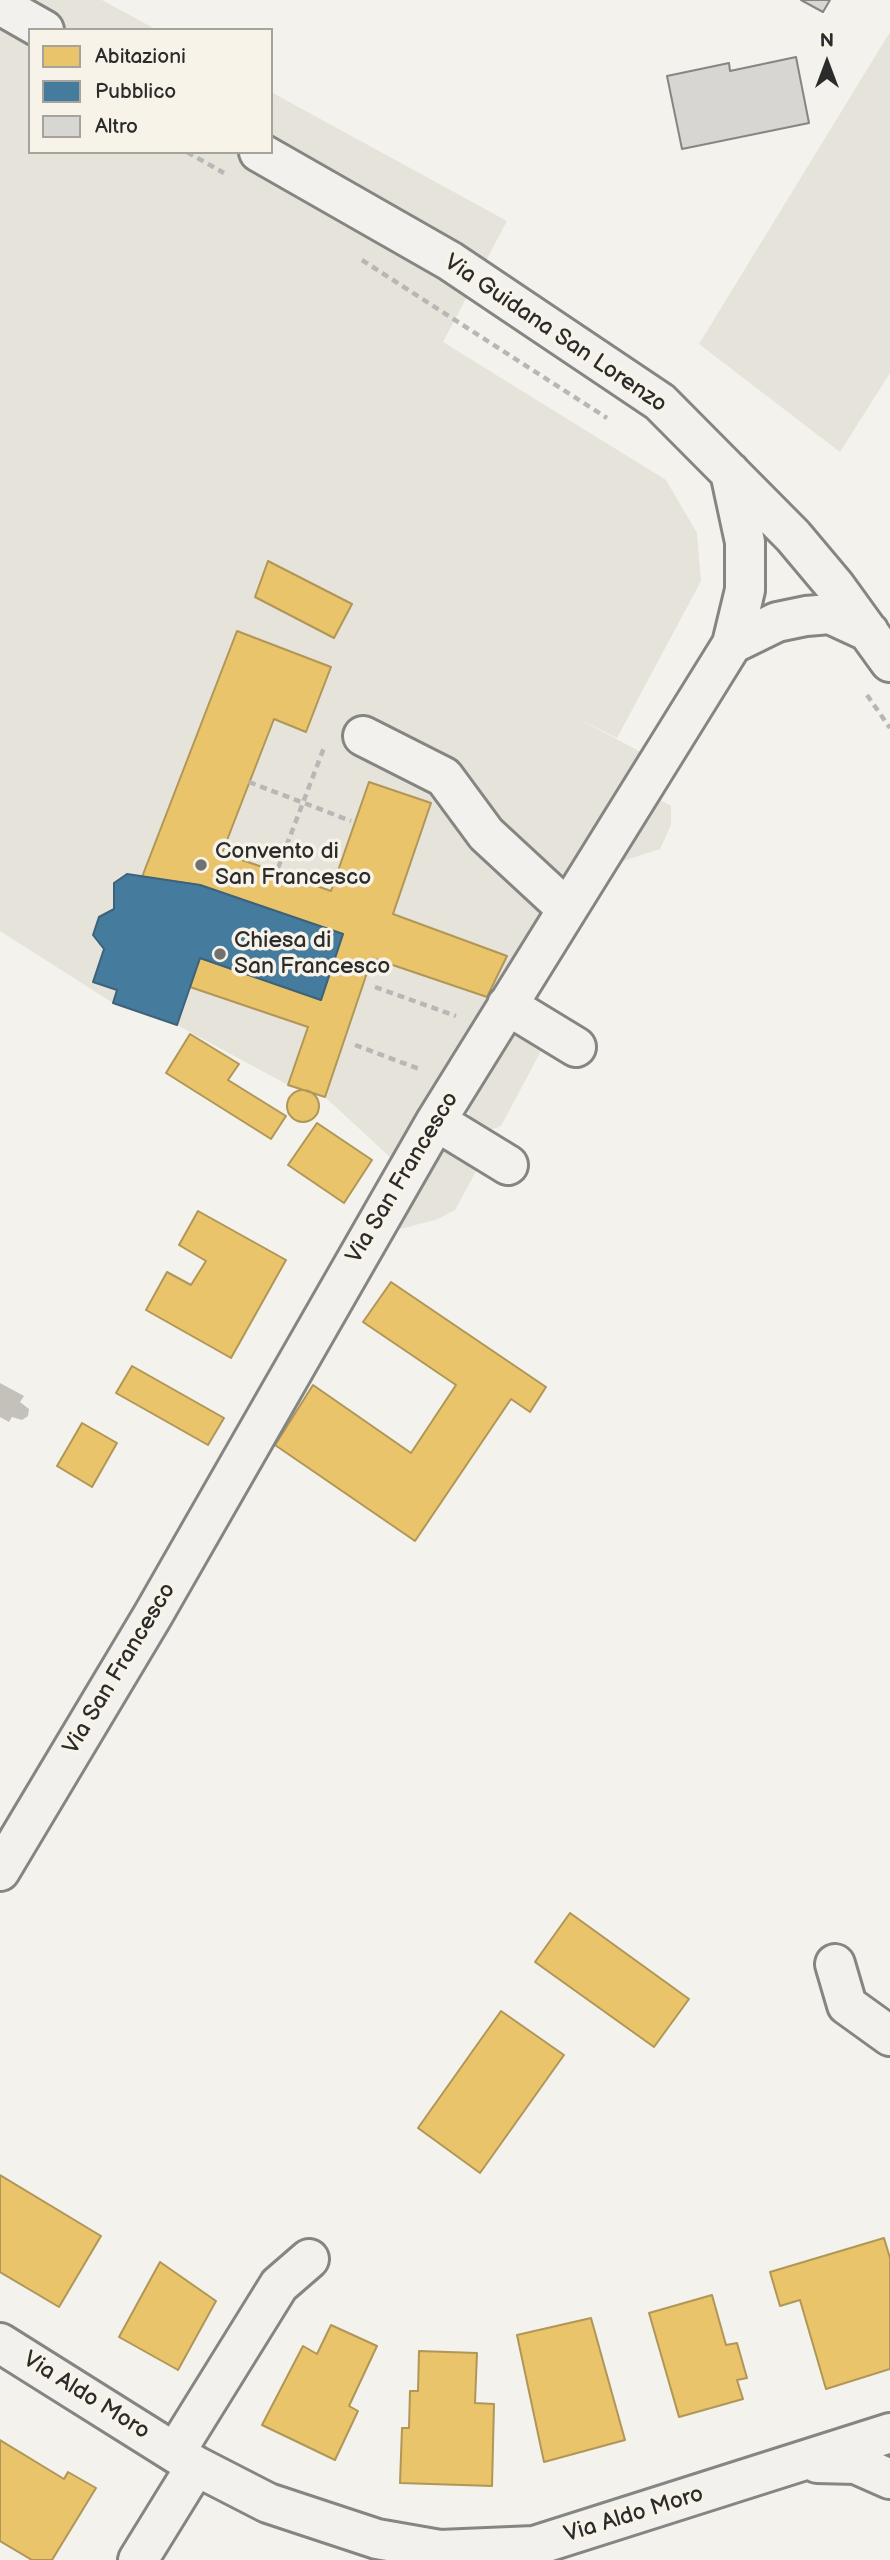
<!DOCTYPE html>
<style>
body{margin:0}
#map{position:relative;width:890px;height:2560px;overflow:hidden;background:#f4f2ec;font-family:"Balsamiq Sans",sans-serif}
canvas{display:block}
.legend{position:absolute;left:28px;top:28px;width:245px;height:126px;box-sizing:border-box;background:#f7f3e8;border:2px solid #a5a39c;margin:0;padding:9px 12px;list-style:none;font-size:21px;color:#2b2b2b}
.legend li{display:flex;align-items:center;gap:14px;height:35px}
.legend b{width:35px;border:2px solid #a5a39c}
.north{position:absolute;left:792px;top:28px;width:70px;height:70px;-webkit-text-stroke:5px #f7f3e8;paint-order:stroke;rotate:0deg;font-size:19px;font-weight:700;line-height:28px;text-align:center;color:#2b2b2b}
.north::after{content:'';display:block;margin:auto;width:24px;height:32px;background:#2b2b2b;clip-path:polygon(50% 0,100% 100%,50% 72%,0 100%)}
</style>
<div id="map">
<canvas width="890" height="2560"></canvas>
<ul class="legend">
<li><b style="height:19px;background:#e9c46a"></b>Abitazioni</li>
<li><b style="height:19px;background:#457b9d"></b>Pubblico</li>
<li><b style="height:19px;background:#d7d6d2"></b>Altro</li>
</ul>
<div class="north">N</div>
</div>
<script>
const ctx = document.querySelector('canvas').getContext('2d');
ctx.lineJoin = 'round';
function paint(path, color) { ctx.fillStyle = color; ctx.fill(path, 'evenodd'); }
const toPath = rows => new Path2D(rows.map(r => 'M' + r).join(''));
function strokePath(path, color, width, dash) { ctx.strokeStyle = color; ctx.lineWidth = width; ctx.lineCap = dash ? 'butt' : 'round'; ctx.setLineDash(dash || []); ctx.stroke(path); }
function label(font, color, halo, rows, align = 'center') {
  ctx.font = font + ' "Balsamiq Sans",sans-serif'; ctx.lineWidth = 7; ctx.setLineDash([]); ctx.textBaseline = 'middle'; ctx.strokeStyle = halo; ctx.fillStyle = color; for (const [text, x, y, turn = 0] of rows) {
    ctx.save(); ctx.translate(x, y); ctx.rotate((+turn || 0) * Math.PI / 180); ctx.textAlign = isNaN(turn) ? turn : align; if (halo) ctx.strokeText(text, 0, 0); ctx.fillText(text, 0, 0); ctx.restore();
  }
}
const green = toPath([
 [0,0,102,0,157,30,30,30,30,152,271,152,271,92,507,221,443,342,666,480,697,533,701,581,617,738,574,716,659,762,406,1172,325,1097,288,1085,177,1025,113,1003,0,931],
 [890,32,890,373,840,452,699,344],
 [655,797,671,806,671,825,660,849,617,863],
 [529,1031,542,1049,501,1126,487,1131,470,1119,467,1105,510,1032],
 [441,1142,480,1164,455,1210,438,1219,385,1233]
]);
const water = toPath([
 [0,1383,24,1396,20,1402,29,1409,28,1416,22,1420,12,1417,9,1422,0,1417]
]);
const homes = toPath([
 [268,561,352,604,334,638,255,597,268,561],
 [237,631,331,667,306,732,274,719,222,853,331,891,369,782,431,803,393,914,507,956,487,997,372,958,325,1097,288,1085,308,1027,190,987,200,958,321,1000,343,934,200,885,142,877,237,631],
 [190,1034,239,1064,228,1080,286,1116,271,1139,166,1073,190,1034],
 '287 1106a16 16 0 1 1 32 0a16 16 0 1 1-32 0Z',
 [317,1123,372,1160,344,1203,288,1165,317,1123],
 [198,1211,286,1260,231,1358,146,1310,167,1272,191,1285,206,1261,179,1245,198,1211],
 [391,1282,546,1387,530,1412,511,1399,415,1541,275,1445,313,1385,411,1453,456,1385,363,1322,391,1282],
 [132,1366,224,1418,208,1445,116,1393,132,1366],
 [82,1423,117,1443,92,1487,57,1466,82,1423],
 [570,1913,689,1999,654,2047,535,1962,570,1913],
 [501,2011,564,2055,480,2173,418,2128,501,2011],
 [0,2175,101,2236,59,2307,0,2272,0,2175],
 [884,2238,890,2258,890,2369,826,2389,800,2300,780,2306,770,2272,884,2238],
 [160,2262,216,2301,178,2370,119,2337,160,2262],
 [712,2295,726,2345,737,2343,747,2378,737,2380,743,2399,679,2417,649,2313,712,2295],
 [591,2318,625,2440,544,2462,517,2335,591,2318],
 [331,2325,377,2346,349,2406,358,2411,335,2460,262,2425,303,2346,317,2354,331,2325],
 [419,2351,477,2353,475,2403,494,2404,492,2486,400,2483,402,2428,409,2428,410,2391,418,2391,419,2351],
 [0,2440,64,2479,68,2472,96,2488,52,2560,32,2560,0,2541,0,2440]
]);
const public = toPath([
 [127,874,200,885,343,934,321,1000,200,958,177,1025,113,1003,117,990,93,982,104,949,93,935,99,917,114,909,114,883,127,874]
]);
const building = toPath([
 [801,0,830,0,823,12,801,0],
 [796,57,809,123,682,149,667,76,729,63,730,71,796,57]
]);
const path = toPath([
 [187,152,224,173],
 [362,260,607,418],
 [867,695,890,728],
 [249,782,351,821],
 [278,868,325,745],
 [375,987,456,1016],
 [355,1045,422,1070]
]);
const minor = toPath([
 [0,5,44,30],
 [259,152,450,261,660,402,793,536,835,586,890,662],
 [732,644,777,622,806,616,830,614,869,632],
 [363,736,444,777,486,834,567,909],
 [507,1005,576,1047],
 [436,1121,508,1165],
 [0,1871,153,1615,436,1121,732,644,745,590,745,542,730,472],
 [835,1964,847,2005,890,2036],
 [0,2343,196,2466,268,2503,377,2539,440,2550,534,2546,890,2433],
 [176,2451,279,2285,309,2259],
 [817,2463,856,2464,890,2479],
 [138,2560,196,2466]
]);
const markers = [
 [201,865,7,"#71716f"],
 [220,954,7,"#71716f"]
];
const streetNames = [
 ["Via Guidana San Lorenzo",555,334,34],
 ["Via San Francesco",403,1178,-59],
 ["Via San Francesco",120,1669,-59],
 ["Via Aldo Moro",86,2396,32],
 ["Via Aldo Moro",634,2515,-17]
];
const poiNames = [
 ["Convento di",215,852],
 ["San Francesco",215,878],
 ["Chiesa di",234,941],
 ["San Francesco",234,967]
];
paint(green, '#e6e3da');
paint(water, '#c4c1ba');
paint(homes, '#e9c46a');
strokePath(homes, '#b09657', 2);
paint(public, '#457b9d');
strokePath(public, '#3d637b', 2);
paint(building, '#d7d6d2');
strokePath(building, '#858582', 2);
strokePath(minor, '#858582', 44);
strokePath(path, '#b8b7b5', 4.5, [7, 5]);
strokePath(minor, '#f2f1ed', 38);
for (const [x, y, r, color] of markers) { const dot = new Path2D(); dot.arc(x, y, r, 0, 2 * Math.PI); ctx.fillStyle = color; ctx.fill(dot); strokePath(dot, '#f7f3e8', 2.5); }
label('23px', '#2b2b2b', '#f7f3e8', streetNames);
label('23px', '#2b2b2b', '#f7f3e8', poiNames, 'left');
</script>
